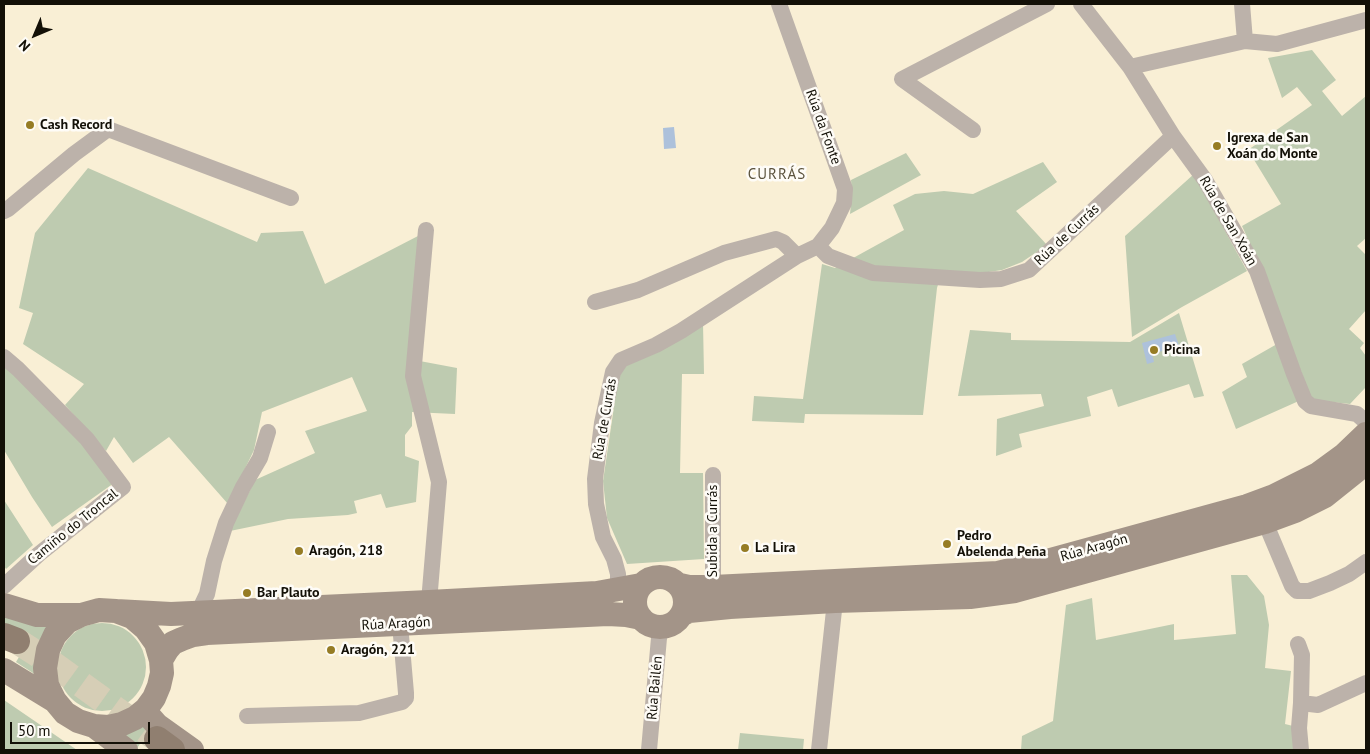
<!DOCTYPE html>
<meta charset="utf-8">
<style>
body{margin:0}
#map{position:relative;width:1370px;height:754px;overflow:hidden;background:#f9efd5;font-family:"PT Sans",sans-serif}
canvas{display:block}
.frame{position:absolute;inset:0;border:5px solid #131007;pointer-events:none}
.north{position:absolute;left:10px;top:10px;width:50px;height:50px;-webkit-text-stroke:4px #fefcf7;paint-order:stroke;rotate:225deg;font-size:14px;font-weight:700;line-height:20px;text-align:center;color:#131007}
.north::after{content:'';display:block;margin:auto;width:18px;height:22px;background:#131007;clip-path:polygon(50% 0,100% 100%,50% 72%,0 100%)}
.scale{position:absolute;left:10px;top:722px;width:140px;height:22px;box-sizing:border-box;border:2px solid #131007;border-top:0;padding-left:6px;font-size:15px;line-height:18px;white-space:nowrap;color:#131007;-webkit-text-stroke:4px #fefcf7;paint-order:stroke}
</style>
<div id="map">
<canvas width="1370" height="754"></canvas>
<div class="frame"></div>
<div class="north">N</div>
<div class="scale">50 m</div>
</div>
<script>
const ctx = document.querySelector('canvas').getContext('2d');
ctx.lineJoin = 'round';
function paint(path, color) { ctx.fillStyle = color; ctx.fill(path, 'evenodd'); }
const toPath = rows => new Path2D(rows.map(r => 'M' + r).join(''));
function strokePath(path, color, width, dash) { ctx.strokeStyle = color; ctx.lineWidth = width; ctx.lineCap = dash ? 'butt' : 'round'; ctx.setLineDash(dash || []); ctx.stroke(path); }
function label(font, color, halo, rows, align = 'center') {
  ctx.font = font + ' "PT Sans",sans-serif'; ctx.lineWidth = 5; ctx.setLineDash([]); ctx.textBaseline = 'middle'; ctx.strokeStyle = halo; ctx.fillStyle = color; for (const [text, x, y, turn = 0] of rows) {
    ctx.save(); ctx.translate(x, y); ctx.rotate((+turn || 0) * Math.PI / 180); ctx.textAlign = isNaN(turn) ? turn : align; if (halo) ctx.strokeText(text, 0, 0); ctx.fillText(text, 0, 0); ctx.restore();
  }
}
const green = toPath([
 [1312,50,1336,80,1322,91,1342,116,1366,96,1366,238,1357,246,1366,255,1366,310,1349,329,1364,343,1360,348,1366,356,1366,387,1350,404,1312,400,1262,270,1242,226,1281,204,1248,150,1312,105,1297,87,1282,98,1268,58],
 [906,153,921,175,850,214,852,193,851,180],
 [1043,162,1057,182,1016,211,1047,245,1022,262,1002,270,982,273,942,271,937,288,923,415,805,414,804,423,752,421,754,396,803,399,822,264,835,268,904,230,893,205,915,194,944,191,973,194],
 [88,168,257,242,261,233,303,231,325,284,418,236,409,359,457,368,455,414,412,412,412,426,405,435,405,456,419,461,416,502,386,508,381,494,354,501,357,513,348,515,288,519,230,531,255,480,315,453,305,431,367,411,352,377,262,412,254,450,228,504,169,437,133,463,114,437,106,451,65,405,84,384,23,344,33,313,19,308,35,233],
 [1194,174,1247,271,1182,307,1132,337,1125,236],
 [1179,313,1204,396,1194,398,1189,384,1118,407,1112,389,1087,397,1091,416,1019,434,1022,447,996,456,997,419,1044,406,1041,394,958,396,970,330,1011,333,1011,340,1130,342],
 [703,323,704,374,682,374,680,473,703,473,704,559,627,564,607,518,603,481,619,373,625,364],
 [1277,344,1301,400,1236,429,1222,392,1247,377,1242,364],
 [4,363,82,441,114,483,52,527,32,497,4,450],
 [4,500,33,545,6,569,4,566],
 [1231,575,1247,575,1264,596,1269,625,1265,668,1291,671,1285,724,1293,726,1296,750,1021,750,1022,736,1053,721,1066,605,1092,598,1096,640,1174,624,1174,640,1236,634],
 [4,616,52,625,36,675,16,662,28,642,4,630],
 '58 667a44 44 0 1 1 88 0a44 44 0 1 1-88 0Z',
 [4,700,77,750,4,750],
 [140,724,150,728,136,750,123,733],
 [740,733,804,739,803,750,738,750]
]);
const water = toPath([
 [674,127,676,148,664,149,663,128],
 [1175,334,1179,346,1152,354,1154,362,1147,364,1142,343]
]);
const primaryTunnel = toPath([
 [17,641,53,664,157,739]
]);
const minor = toPath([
 [779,4,845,189,844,203,832,228,818,246],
 [1081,4,1130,67,1173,136,1205,180,1257,271,1294,374,1305,401,1311,406,1357,414,1366,422],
 [1242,4,1245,41],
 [1130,67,1245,41,1277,44,1366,20],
 [973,130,902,79,1047,4],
 [4,211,8,209,74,154,108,129,291,198],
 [426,230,413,376,439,482,429,602],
 [595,302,638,290,724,253,776,239,783,242,797,256],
 [4,357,18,369,87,439,123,487,39,554,4,586],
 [1265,522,1292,586,1297,591,1309,591,1330,583,1349,574,1366,562],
 [713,587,713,475],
 [614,590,618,583,618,574,614,559,603,537,596,504,595,479,602,423,613,372,621,360,656,345,681,331,797,256,818,246,828,256,873,273,980,280,1001,279,1029,270,1173,136],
 [198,613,207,594,214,561,226,523,243,487,260,458,268,432],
 [1298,644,1302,655,1301,703,1299,728,1301,750],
 [1301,703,1318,705,1366,683],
 [247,716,359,713,402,702,406,698,406,693,400,624],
 [649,750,659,638,661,632,665,627],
 [819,750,835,601]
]);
const secondary = toPath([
 '635 602a25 25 0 1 1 50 0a25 25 0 1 1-50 0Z',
 [680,585,689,587,713,587,998,573,1043,562,1247,506,1274,496,1318,474,1344,455,1366,434],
 [4,605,37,615,81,615,99,610,116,611,132,617,146,629,156,643,161,660,162,673,159,686,154,698,146,709,135,718,122,724,108,727,94,726,78,721,65,713,55,701,47,685,45,668,48,650,55,635,67,622,81,615],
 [116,611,171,614,429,602,597,593,641,585],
 [683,614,689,611,730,607,835,601,970,597,1015,591,1265,522,1295,511,1325,496,1366,463],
 [161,660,167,650,173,643,182,639,193,635,207,633,608,614,626,615,641,618],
 [4,670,55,701],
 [146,709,149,716,157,725,192,750],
 [94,726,126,750]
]);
const primary = toPath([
 [4,636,17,641],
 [157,739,172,750]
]);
const markers = [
 [30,125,5,"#967c24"],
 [1217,146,5,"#967c24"],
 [1154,350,5,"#967c24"],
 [947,544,5,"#967c24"],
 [745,548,5,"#967c24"],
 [299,551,5,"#967c24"],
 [247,593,5,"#967c24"],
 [331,650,5,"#967c24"]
];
const poiNames = [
 ["Cash Record",40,125],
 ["Igrexa de San",1227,138],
 ["Xoán do Monte",1227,154],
 ["Picina",1164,350],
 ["Pedro",957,536],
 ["Abelenda Peña",957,552],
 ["La Lira",755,548],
 ["Aragón, 218",309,551],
 ["Bar Plauto",257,593],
 ["Aragón, 221",341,650]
];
const streetNames = [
 ["Rúa da Fonte",823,127,70],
 ["Rúa de San Xoán",1228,221,60],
 ["Rúa de Currás",1067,235,-43],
 ["Rúa de Currás",605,419,-80],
 ["Camiño do Troncal",73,527,-39],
 ["Subida a Currás",713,531,-90],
 ["Rúa Aragón",1094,548,-16],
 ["Rúa Aragón",396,624,-3],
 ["Rúa Bailén",655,688,-85]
];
const neighbourhoodNames = [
 ["CURRÁS",777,175]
];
paint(green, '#becbb0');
paint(water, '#adc1db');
strokePath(primaryTunnel, '#d6ceb6', 26, [26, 13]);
strokePath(minor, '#bcb2aa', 16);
strokePath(secondary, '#a39488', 24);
strokePath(primary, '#907f70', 26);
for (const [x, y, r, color] of markers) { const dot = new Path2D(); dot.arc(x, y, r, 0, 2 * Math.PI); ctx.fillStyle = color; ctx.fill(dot); strokePath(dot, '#fefcf7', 2); }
label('bold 14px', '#131007', '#fefcf7', poiNames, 'left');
label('14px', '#131007', '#fefcf7', streetNames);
ctx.letterSpacing = '1px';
label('15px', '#5c533d', '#fefcf7', neighbourhoodNames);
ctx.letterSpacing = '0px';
</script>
